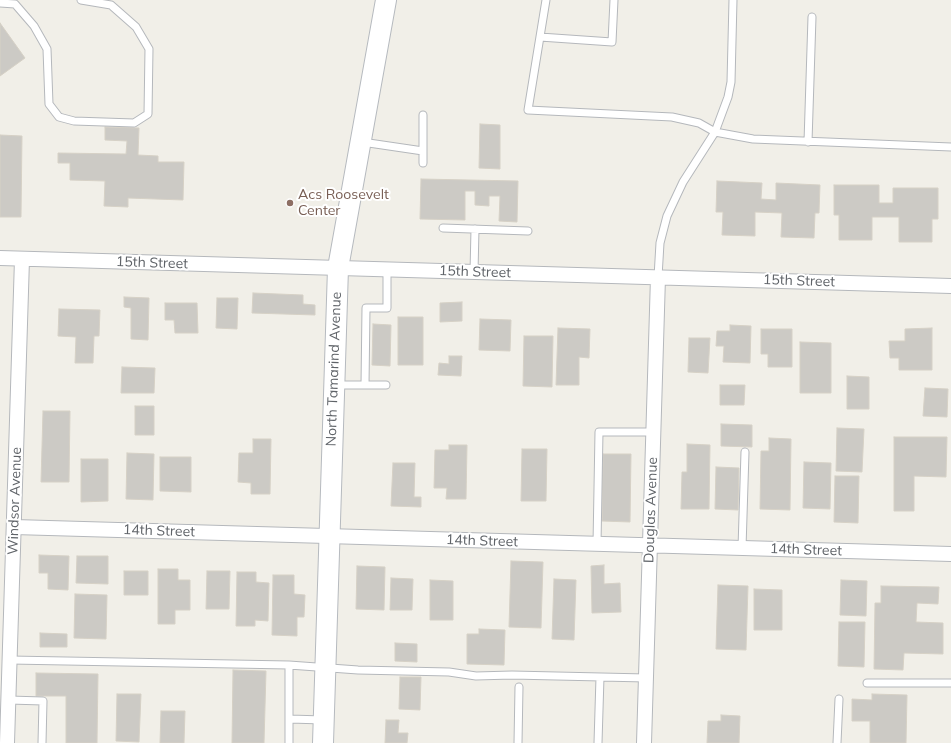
<!DOCTYPE html>
<style>
body{margin:0}
canvas{display:block;background:#f1efe8}
</style>
<canvas width="951" height="743"></canvas>
<script>
const ctx = document.querySelector('canvas').getContext('2d');
ctx.lineJoin = 'round';
function paint(path, color) { ctx.fillStyle = color; ctx.fill(path, 'evenodd'); }
const toPath = rows => new Path2D(rows.map(r => 'M' + r).join(''));
function strokePath(path, color, width, dash) { ctx.strokeStyle = color; ctx.lineWidth = width; ctx.lineCap = dash ? 'butt' : 'round'; ctx.setLineDash(dash || []); ctx.stroke(path); }
function label(font, color, halo, rows, align = 'center') {
  ctx.font = font + ' Mulish,sans-serif'; ctx.lineWidth = 4; ctx.setLineDash([]); ctx.textBaseline = 'middle'; ctx.strokeStyle = halo; ctx.fillStyle = color; for (const [text, x, y, turn = 0] of rows) {
    ctx.save(); ctx.translate(x, y); ctx.rotate((+turn || 0) * Math.PI / 180); ctx.textAlign = isNaN(turn) ? turn : align; if (halo) ctx.strokeText(text, 0, 0); ctx.fillText(text, 0, 0); ctx.restore();
  }
}
const building = toPath([
 [0,23,25,58,0,76,0,23],
 [480,124,500,125,500,169,479,168,480,124],
 [105,127,139,128,138,155,158,156,158,162,184,162,183,200,128,198,128,207,104,206,105,181,70,180,70,163,58,163,58,153,126,154,127,141,105,140,105,127],
 [0,135,22,136,21,217,0,217,0,135],
 [421,179,518,181,517,222,499,221,500,196,489,196,489,206,475,205,475,191,465,191,465,220,420,219,421,179],
 [717,181,762,183,761,199,776,200,776,183,820,185,819,213,815,213,814,238,781,237,782,213,755,212,755,236,722,235,723,212,716,212,717,181],
 [834,185,879,185,879,203,893,203,893,188,938,188,938,219,932,219,932,242,899,242,899,217,872,217,872,240,839,240,839,215,834,215,834,185],
 [253,293,303,295,303,304,315,305,315,315,252,313,253,293],
 [124,297,149,298,148,340,131,339,131,308,124,307,124,297],
 [217,298,238,298,237,329,216,328,217,298],
 [462,302,462,321,440,322,440,303,462,302],
 [165,303,197,303,198,333,175,333,174,320,165,320,165,303],
 [59,309,100,310,99,336,94,336,93,363,75,363,76,337,58,336,59,309],
 [398,317,423,317,423,365,398,365,398,317],
 [480,319,511,320,510,351,479,350,480,319],
 [373,324,391,325,390,366,372,365,373,324],
 [730,325,751,326,750,363,723,362,724,346,716,346,717,331,730,331,730,325],
 [558,328,590,329,589,358,579,357,579,385,556,385,558,328],
 [932,328,932,370,899,370,899,358,890,358,889,341,905,341,905,329,932,328],
 [761,329,792,329,792,367,768,367,768,354,761,354,761,329],
 [524,336,553,336,552,387,523,386,524,336],
 [689,338,710,338,708,373,688,372,689,338],
 [800,342,831,343,831,393,800,393,800,342],
 [449,356,462,356,461,376,438,375,439,363,449,364,449,356],
 [122,367,155,368,154,393,121,393,122,367],
 [847,376,869,377,869,409,847,409,847,376],
 [720,385,745,385,744,405,720,405,720,385],
 [925,388,948,389,947,417,923,416,925,388],
 [135,406,154,406,154,435,135,435,135,406],
 [43,411,70,411,69,482,41,482,43,411],
 [721,424,752,425,752,447,721,446,721,424],
 [837,428,864,429,862,472,836,471,837,428],
 [894,437,947,437,946,477,914,476,914,511,894,511,894,437],
 [769,438,791,439,790,510,760,509,761,451,769,451,769,438],
 [253,439,271,439,270,494,251,494,251,483,238,482,239,453,253,453,253,439],
 [687,444,710,445,709,509,681,509,682,472,687,472,687,444],
 [449,445,467,445,466,499,446,499,447,488,434,488,435,450,449,450,449,445],
 [522,449,547,449,546,501,521,501,522,449],
 [127,453,154,454,153,500,126,499,127,453],
 [603,454,631,454,630,522,602,521,603,454],
 [160,457,191,457,191,492,160,491,160,457],
 [81,459,108,459,108,501,81,502,81,459],
 [804,462,831,463,830,509,803,508,804,462],
 [393,463,415,463,414,497,421,497,421,507,391,506,393,463],
 [716,467,739,468,738,510,715,509,716,467],
 [835,476,859,476,858,523,834,522,835,476],
 [39,555,69,556,68,590,48,589,48,573,39,573,39,555],
 [77,556,108,556,108,584,76,583,77,556],
 [511,561,543,562,541,628,509,627,511,561],
 [604,565,604,584,620,583,621,612,592,613,591,566,604,565],
 [357,566,385,567,384,610,356,609,357,566],
 [158,569,178,569,178,580,190,580,190,610,175,610,175,624,158,624,158,569],
 [124,571,148,571,148,595,124,595,124,571],
 [207,571,230,571,229,609,206,609,207,571],
 [237,572,256,572,256,582,269,583,268,621,255,620,255,626,236,626,237,572],
 [273,575,294,575,294,594,305,595,304,617,297,617,297,636,272,635,273,575],
 [391,578,413,579,412,610,390,610,391,578],
 [554,579,576,580,574,640,552,639,554,579],
 [430,580,453,581,453,620,430,620,430,580],
 [841,580,867,581,866,616,840,615,841,580],
 [718,585,748,586,746,650,716,649,718,585],
 [881,586,939,587,938,604,917,603,916,622,943,623,943,654,904,653,903,670,874,669,875,603,881,603,881,586],
 [754,589,782,590,782,630,754,630,754,589],
 [75,594,107,595,106,639,74,638,75,594],
 [839,622,865,622,864,667,838,666,839,622],
 [479,629,505,630,504,665,467,664,467,634,479,634,479,629],
 [40,633,67,634,67,647,40,647,40,633],
 [395,643,417,644,417,662,395,661,395,643],
 [233,670,266,671,264,743,232,743,233,670],
 [36,673,98,674,97,743,66,743,66,696,36,696,36,673],
 [400,677,421,677,420,710,399,709,400,677],
 [117,694,141,694,139,742,116,741,117,694],
 [872,694,907,695,906,743,870,743,870,721,852,721,852,699,872,700,872,694],
 [161,711,185,711,184,743,160,743,161,711],
 [721,715,740,716,739,743,707,743,708,721,721,721,721,715],
 [386,720,399,720,398,733,408,733,407,743,385,743,386,720]
]);
const lane = toPath([
 [546,0,528,110,672,117,699,123,715,132,753,139,951,147],
 [0,3,15,4,34,26,47,49,49,104,59,117,74,121,134,123,148,114,149,49,136,27,111,5,81,0],
 [540,37,612,42,614,0],
 [423,115,423,163],
 [362,142,423,151],
 [808,142,812,17],
 [443,228,528,231],
 [474,272,475,229],
 [658,277,660,243,667,216,683,182,715,132,728,97,731,82,733,0],
 [336,385,386,385],
 [365,385,366,308,387,308,387,269],
 [597,544,599,432,653,432],
 [742,548,745,452],
 [10,660,289,665],
 [867,683,951,683],
 [9,700,43,701,42,743],
 [290,719,323,720],
 [289,743,289,665,358,670,449,672,476,676,512,675,646,678],
 [518,743,519,687],
 [598,743,600,677],
 [837,743,839,699]
]);
const street = toPath([
 [0,258,951,286],
 [14,527,951,554],
 [7,743,22,259],
 [644,743,658,277]
]);
const secondary = toPath([
 [323,743,338,268,386,0]
]);
const markers = [
 [290,203,4,"#8d6e63"]
];
const educationNames = [
 ["Acs Roosevelt",298,195],
 ["Center",298,211]
];
const streetNames = [
 ["15th Street",152,263,2],
 ["15th Street",475,272,2],
 ["15th Street",799,281,2],
 ["North Tamarind Avenue",334,369,-88],
 ["Windsor Avenue",15,501,-88],
 ["Douglas Avenue",651,510,-88],
 ["14th Street",159,531,2],
 ["14th Street",482,541,2],
 ["14th Street",806,550,2]
];
paint(building, '#cccac5');
strokePath(building, '#d6d1c6', 1);
strokePath(lane, '#b5b8bc', 9);
strokePath(street, '#b5b8bc', 16);
strokePath(secondary, '#b6babf', 22);
strokePath(lane, '#fff', 7);
strokePath(street, '#fff', 14);
strokePath(secondary, '#fff', 20);
for (const [x, y, r, color] of markers) { const dot = new Path2D(); dot.arc(x, y, r, 0, 2 * Math.PI); ctx.fillStyle = color; ctx.fill(dot); strokePath(dot, '#fff', 1.5); }
label('14px', '#785e54', '#fff', educationNames, 'left');
label('14px', '#5f6368', '#fff', streetNames);
</script>
